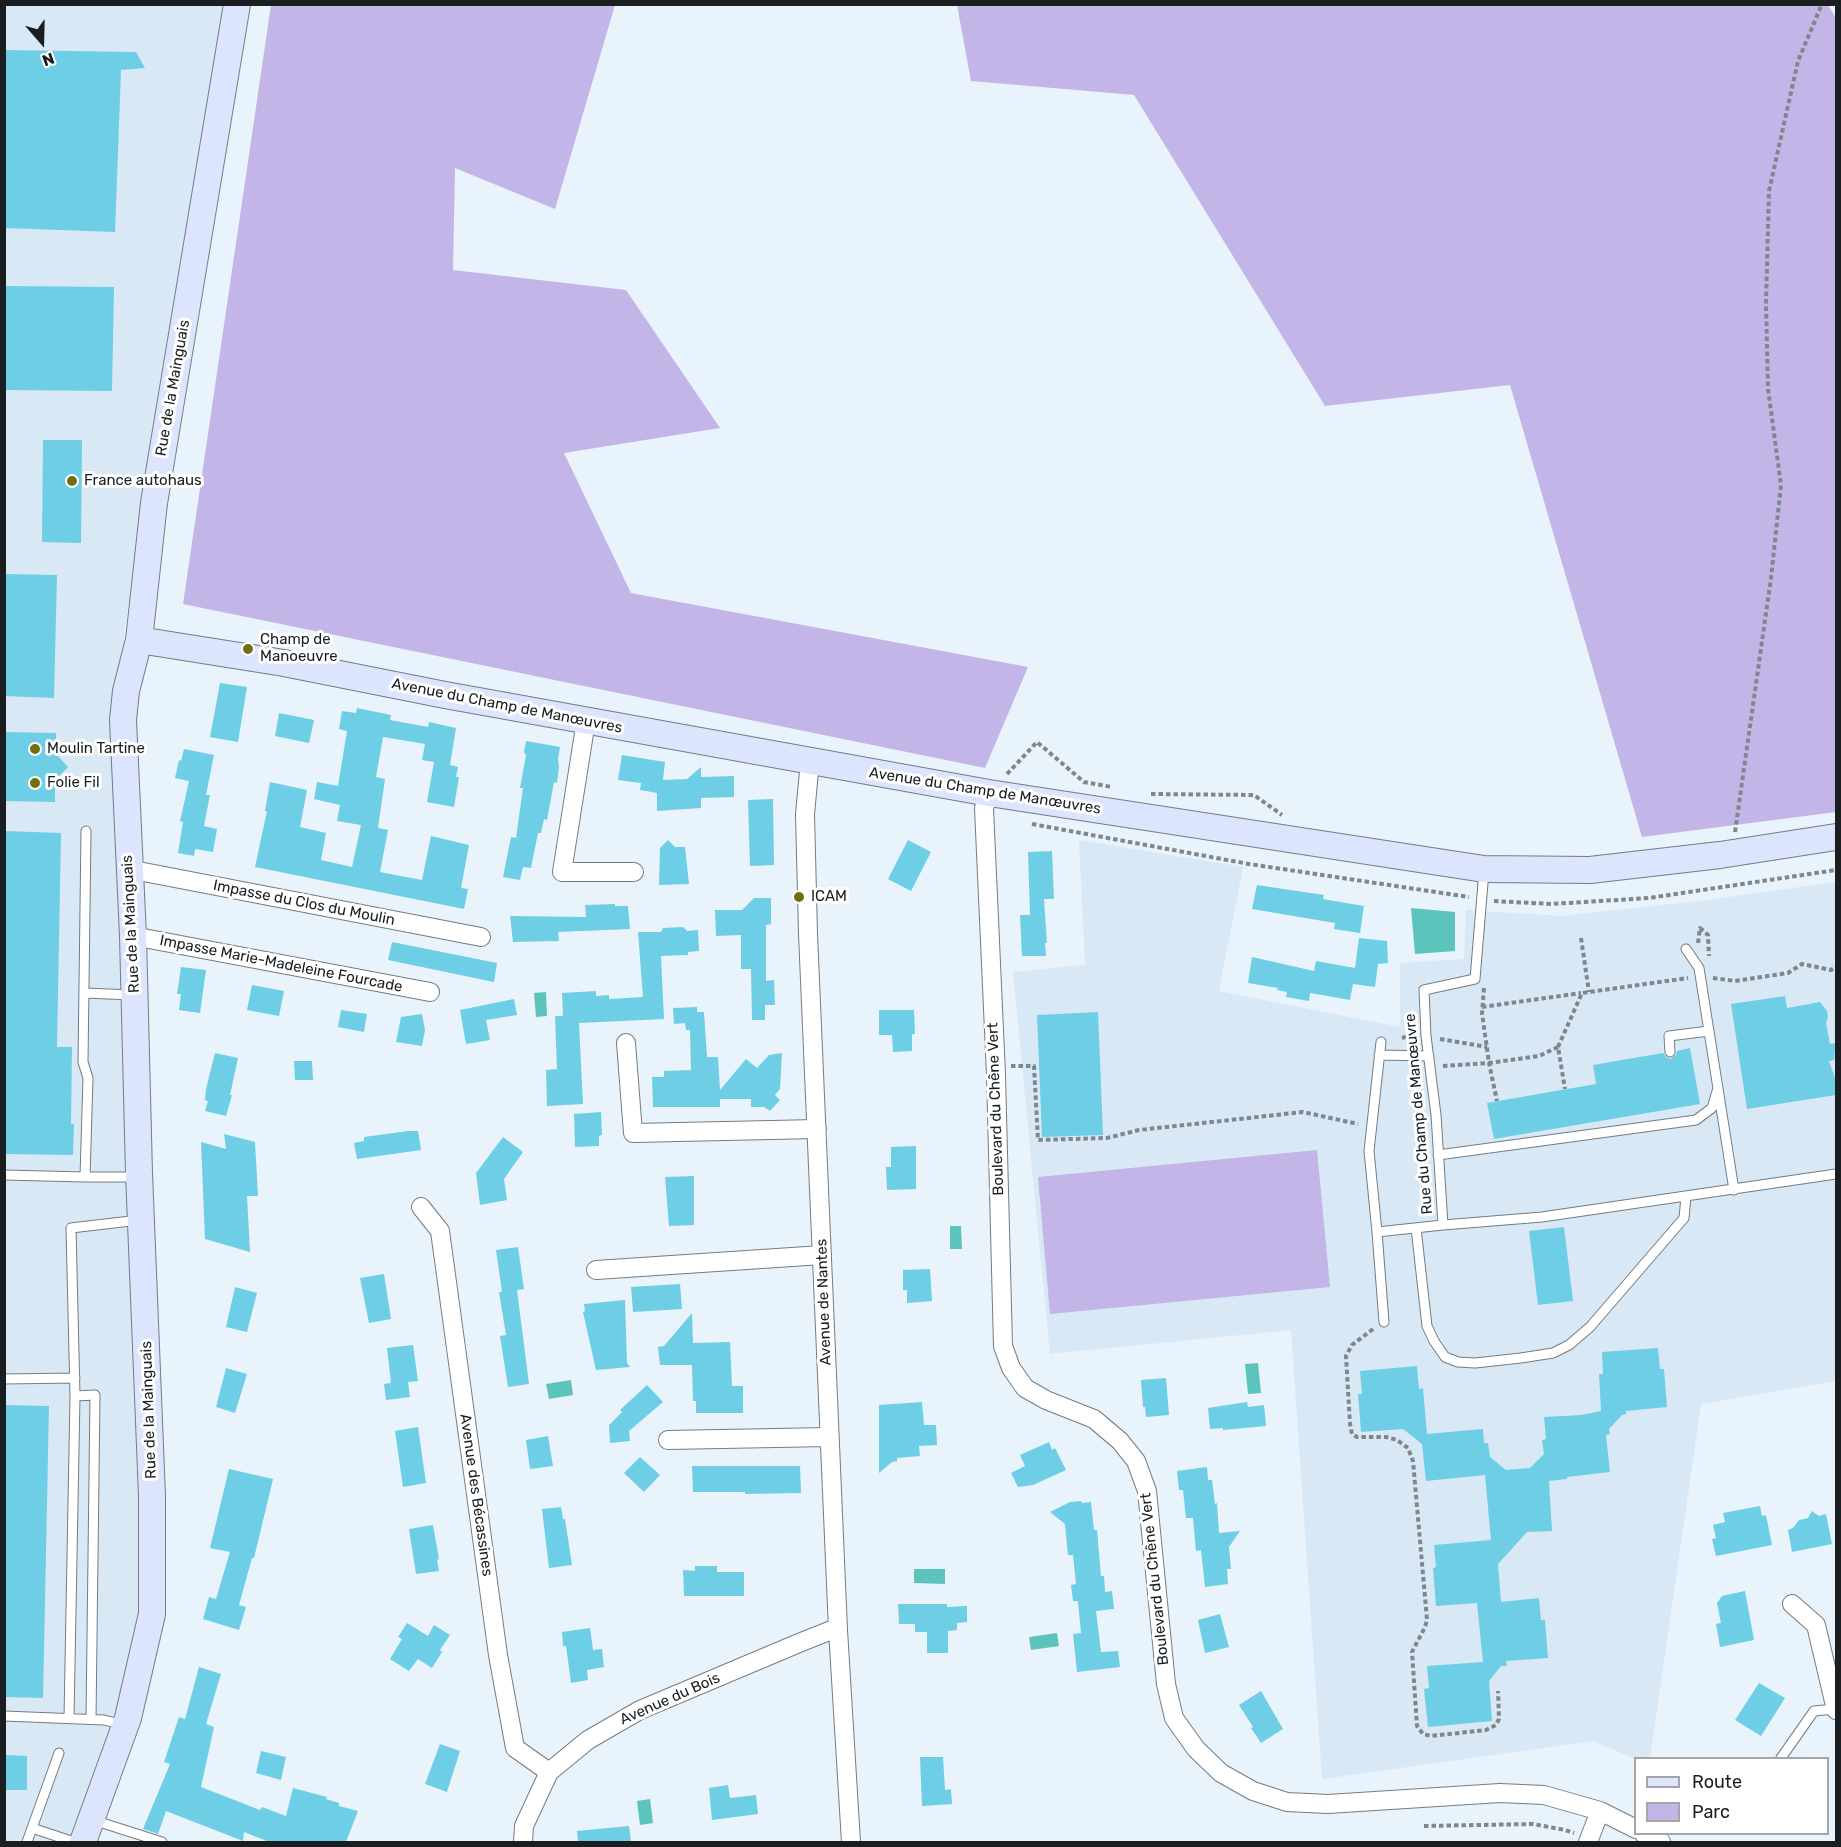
<!DOCTYPE html>
<meta charset="utf-8">
<style>
body{margin:0}
#map{position:relative;width:1841px;height:1847px;overflow:hidden;background:#e9f3fb;font-family:Rubik,sans-serif}
canvas{display:block}
.frame{position:absolute;inset:0;border:6px solid #1a1e20;pointer-events:none}
.legend{position:absolute;left:1634px;top:1757px;width:195px;height:78px;box-sizing:border-box;background:#fff;border:2px solid #a3a5a6;margin:0;padding:8px 10px;list-style:none;font-size:18px;color:#1a1e20}
.legend li{display:flex;align-items:center;gap:12px;height:30px}
.legend b{width:30px;border:2px solid #a3a5a6}
.north{position:absolute;left:12px;top:12px;width:60px;height:60px;-webkit-text-stroke:4px #fff;paint-order:stroke;rotate:160deg;font-size:16px;font-weight:700;line-height:24px;text-align:center;color:#1a1e20}
.north::after{content:'';display:block;margin:auto;width:21px;height:27px;background:#1a1e20;clip-path:polygon(50% 0,100% 100%,50% 72%,0 100%)}
</style>
<div id="map">
<canvas width="1841" height="1847"></canvas>
<div class="frame"></div>
<ul class="legend">
<li><b style="height:8px;background:#dce4fe"></b>Route</li>
<li><b style="height:16px;background:#c3b5e8"></b>Parc</li>
</ul>
<div class="north">N</div>
</div>
<script>
const ctx = document.querySelector('canvas').getContext('2d');
ctx.lineJoin = 'round';
function paint(path, color) { ctx.fillStyle = color; ctx.fill(path, 'evenodd'); }
const toPath = rows => new Path2D(rows.map(r => 'M' + r).join(''));
function strokePath(path, color, width, dash) { ctx.strokeStyle = color; ctx.lineWidth = width; ctx.lineCap = dash ? 'butt' : 'round'; ctx.setLineDash(dash || []); ctx.stroke(path); }
function label(font, color, halo, rows, align = 'center') {
  ctx.font = font + ' Rubik,sans-serif'; ctx.lineWidth = 6; ctx.setLineDash([]); ctx.textBaseline = 'middle'; ctx.strokeStyle = halo; ctx.fillStyle = color; for (const [text, x, y, turn = 0] of rows) {
    ctx.save(); ctx.translate(x, y); ctx.rotate((+turn || 0) * Math.PI / 180); ctx.textAlign = isNaN(turn) ? turn : align; if (halo) ctx.strokeText(text, 0, 0); ctx.fillText(text, 0, 0); ctx.restore();
  }
}
const built = toPath([
 [5,5,225,5,124,632,149,1661,84,1842,5,1842],
 [1079,840,1243,867,1219,991,1400,1027,1400,963,1464,959,1466,910,1561,916,1700,901,1836,882,1836,1381,1701,1404,1650,1758,1635,1759,1594,1741,1322,1779,1291,1330,1050,1354,1013,972,1085,965]
]);
const green = toPath([
 [271,5,615,5,555,209,455,168,453,270,626,290,720,428,564,453,631,593,1028,667,985,768,183,604],
 [957,5,1828,5,1836,18,1836,812,1642,837,1510,385,1325,406,1134,95,971,81],
 [1317,1150,1330,1287,1050,1314,1038,1177]
]);
const water = toPath([
 [1411,908,1455,912,1455,951,1415,954],
 [546,992,547,1016,536,1017,534,993],
 [950,1226,961,1226,962,1249,950,1249],
 [1258,1363,1261,1393,1248,1394,1245,1364],
 [571,1380,573,1395,549,1399,546,1384],
 [914,1569,945,1569,945,1584,914,1583],
 [1057,1633,1059,1646,1031,1650,1029,1637],
 [650,1799,653,1823,640,1825,637,1801]
]);
const building = toPath([
 [4,50,136,52,145,68,121,70,115,232,4,228],
 [4,286,114,287,112,391,4,390],
 [43,440,82,440,81,543,42,542],
 [4,574,57,575,54,698,4,696],
 [220,683,247,687,238,742,210,737],
 [357,708,391,715,390,720,428,727,429,722,456,728,450,765,458,767,456,777,459,777,454,807,427,802,434,762,422,760,425,744,383,737,376,777,385,779,378,828,388,830,380,872,422,880,431,836,469,845,461,888,468,889,464,909,255,867,267,811,265,811,270,782,307,790,300,827,326,833,321,860,352,867,361,825,337,821,340,805,314,799,317,782,338,786,347,731,339,729,342,711,356,713],
 [279,713,314,720,309,743,275,736],
 [4,732,56,733,56,754,68,767,55,780,55,802,4,801],
 [526,741,560,747,558,759,559,767,557,783,554,782,547,820,544,819,541,833,538,833,531,868,523,867,520,880,503,877,511,837,516,838,523,788,520,788,526,755,524,752],
 [184,749,214,755,206,795,210,795,204,826,217,829,213,852,195,849,194,856,178,853,183,822,180,821,189,781,175,778,179,760,181,761],
 [622,755,665,762,663,780,687,779,701,767,701,777,734,776,734,797,701,798,701,808,657,811,657,793,640,790,641,783,618,780],
 [773,799,774,865,750,866,748,800],
 [4,831,61,833,57,1047,72,1047,71,1124,74,1124,73,1155,4,1154],
 [668,840,675,847,685,847,689,884,659,885,660,848],
 [908,840,931,852,911,891,888,879],
 [1052,851,1054,899,1044,899,1047,943,1045,943,1046,956,1022,956,1020,915,1030,915,1028,852],
 [1257,885,1324,895,1323,899,1364,906,1360,933,1334,929,1335,923,1252,909],
 [754,898,771,898,771,924,766,925,766,981,774,980,775,1005,765,1005,765,1020,752,1020,751,969,741,969,741,935,716,936,715,910,742,910],
 [615,904,615,906,628,906,630,929,558,932,559,941,513,942,510,916,586,917,585,905],
 [683,927,687,931,698,930,699,951,688,952,688,955,661,956,664,1019,579,1023,583,1104,547,1106,546,1070,557,1069,555,1016,563,1016,562,993,596,991,596,996,609,995,609,999,643,997,638,932,661,932,663,928],
 [1359,938,1387,941,1388,963,1378,964,1375,987,1353,984,1350,1000,1310,993,1309,1001,1286,997,1287,992,1277,990,1278,988,1248,983,1252,957,1314,971,1316,961,1355,968],
 [392,942,497,963,494,982,388,960],
 [181,967,206,970,200,1013,179,1010,181,994,177,994],
 [252,985,284,991,279,1016,247,1010],
 [1785,996,1787,1008,1820,1002,1827,1011,1828,1017,1826,1023,1830,1044,1836,1043,1834,1060,1829,1061,1835,1078,1836,1095,1747,1109,1731,1004],
 [514,999,517,1015,486,1020,490,1040,466,1044,460,1010],
 [697,1007,697,1012,704,1012,707,1057,718,1057,720,1090,746,1059,757,1068,769,1055,782,1053,780,1089,775,1095,780,1100,770,1111,764,1107,751,1107,751,1099,720,1099,720,1107,653,1107,652,1077,664,1077,664,1071,691,1070,690,1030,686,1030,685,1023,674,1024,673,1008],
 [341,1010,367,1014,364,1032,338,1027],
 [879,1010,914,1010,915,1034,912,1034,912,1051,893,1052,892,1035,879,1035],
 [1098,1012,1103,1135,1042,1137,1037,1015],
 [422,1014,425,1030,422,1046,396,1042,401,1017],
 [1690,1048,1700,1104,1494,1139,1487,1103,1596,1084,1593,1065,1663,1053,1667,1058,1671,1059,1676,1055,1677,1051],
 [215,1053,238,1058,230,1095,232,1095,226,1116,205,1111,208,1101,205,1100,206,1089],
 [294,1061,312,1061,313,1080,295,1080],
 [601,1112,602,1135,599,1136,599,1146,575,1147,574,1114],
 [408,1131,418,1131,421,1150,357,1159,354,1143,364,1141,364,1137],
 [224,1134,255,1142,258,1196,247,1196,250,1252,205,1239,201,1142,226,1149],
 [503,1137,523,1152,504,1179,507,1200,480,1205,476,1173],
 [916,1146,916,1189,887,1190,886,1167,891,1167,891,1147],
 [694,1176,694,1225,669,1226,665,1177],
 [1564,1227,1573,1301,1538,1305,1529,1231],
 [518,1247,524,1289,517,1290,529,1384,508,1387,500,1336,506,1335,499,1292,502,1292,496,1250],
 [930,1269,932,1301,907,1303,907,1290,903,1290,903,1270],
 [384,1274,391,1319,369,1323,360,1278],
 [680,1284,682,1309,633,1312,631,1287],
 [235,1287,257,1293,247,1332,226,1327],
 [625,1300,627,1363,630,1367,596,1370,583,1312,585,1311,584,1304],
 [692,1313,693,1343,730,1342,732,1386,743,1386,743,1413,696,1413,696,1401,693,1401,692,1365,660,1365,658,1347,664,1346],
 [413,1345,418,1381,408,1382,410,1397,386,1400,384,1384,391,1383,387,1348],
 [1658,1348,1660,1369,1664,1369,1667,1407,1626,1411,1626,1414,1622,1415,1609,1429,1610,1434,1606,1435,1610,1472,1567,1477,1567,1479,1549,1481,1552,1531,1527,1532,1498,1564,1501,1602,1539,1598,1541,1620,1545,1620,1548,1658,1506,1661,1507,1666,1501,1666,1489,1681,1492,1721,1428,1727,1424,1689,1429,1688,1427,1666,1483,1662,1477,1603,1436,1606,1433,1568,1436,1567,1434,1545,1491,1540,1485,1475,1426,1481,1422,1444,1403,1429,1361,1432,1358,1394,1362,1394,1360,1371,1417,1366,1419,1389,1423,1388,1427,1434,1483,1429,1484,1443,1488,1443,1490,1457,1506,1470,1530,1468,1544,1454,1542,1440,1546,1439,1544,1417,1582,1415,1601,1411,1599,1374,1603,1374,1602,1352],
 [226,1368,247,1374,235,1413,216,1407],
 [1166,1378,1169,1415,1146,1417,1145,1407,1143,1407,1141,1380],
 [647,1385,663,1402,629,1431,630,1441,610,1443,609,1425,622,1412,620,1410],
 [922,1402,924,1425,936,1425,937,1445,919,1446,920,1456,897,1458,897,1461,892,1462,879,1473,879,1405],
 [1247,1402,1248,1407,1264,1405,1266,1426,1223,1430,1223,1428,1210,1429,1208,1408],
 [4,1405,49,1406,43,1698,4,1697],
 [418,1427,426,1483,403,1487,395,1431],
 [548,1436,553,1466,530,1469,526,1440],
 [1049,1442,1052,1450,1055,1448,1066,1470,1033,1485,1018,1487,1011,1473,1025,1466,1020,1455],
 [640,1457,660,1475,644,1492,624,1473],
 [692,1466,800,1466,801,1493,745,1494,745,1492,693,1492],
 [1207,1467,1208,1480,1212,1480,1215,1504,1217,1503,1219,1533,1240,1531,1229,1547,1231,1569,1227,1569,1228,1584,1205,1587,1201,1550,1196,1551,1193,1518,1186,1518,1183,1490,1179,1490,1177,1471],
 [229,1469,273,1479,254,1558,252,1558,239,1605,246,1607,239,1630,203,1619,209,1597,216,1599,230,1552,210,1548],
 [1081,1501,1082,1503,1091,1502,1094,1530,1097,1530,1101,1576,1104,1576,1105,1592,1112,1591,1114,1609,1096,1611,1101,1652,1118,1651,1120,1667,1077,1672,1073,1634,1081,1633,1078,1601,1073,1601,1071,1585,1076,1584,1073,1555,1068,1555,1065,1524,1050,1512,1070,1502],
 [1760,1506,1762,1516,1766,1515,1772,1545,1716,1556,1712,1539,1716,1538,1713,1525,1725,1522,1723,1513],
 [561,1507,563,1519,565,1519,572,1565,549,1568,542,1509],
 [1812,1511,1819,1516,1826,1514,1832,1544,1792,1552,1788,1530,1793,1528,1799,1520,1808,1518],
 [433,1525,439,1559,437,1560,439,1571,416,1574,409,1529],
 [695,1566,717,1566,717,1572,744,1572,744,1596,684,1596,683,1570,695,1571],
 [1745,1591,1754,1640,1720,1647,1716,1624,1721,1623,1717,1603,1722,1596],
 [898,1604,947,1604,947,1607,967,1606,967,1622,957,1623,957,1630,948,1631,948,1653,927,1653,927,1632,915,1632,915,1624,899,1624],
 [1220,1614,1229,1647,1205,1653,1198,1620],
 [407,1623,428,1636,434,1625,450,1635,440,1650,442,1652,432,1668,418,1659,409,1671,390,1659,402,1639,398,1637],
 [590,1628,593,1650,602,1649,604,1667,587,1670,588,1680,571,1683,566,1646,563,1646,562,1632],
 [199,1667,221,1674,206,1724,214,1727,201,1787,260,1810,262,1807,286,1816,293,1788,327,1797,326,1799,339,1803,339,1806,358,1811,346,1842,269,1842,244,1832,243,1841,166,1811,158,1834,143,1829,170,1764,164,1762,179,1717,185,1719],
 [1759,1683,1785,1698,1761,1736,1735,1720],
 [1261,1691,1283,1729,1261,1743,1251,1728,1253,1727,1239,1705],
 [440,1744,460,1751,447,1792,425,1784],
 [261,1751,286,1757,281,1780,256,1773],
 [4,1755,27,1756,27,1790,4,1790],
 [920,1757,943,1757,945,1790,951,1789,952,1804,922,1806],
 [728,1785,730,1798,756,1795,758,1814,712,1820,709,1788],
 [629,1826,631,1842,578,1842,577,1831]
]);
const path = toPath([
 [1007,774,1037,742,1084,782,1112,787],
 [1151,794,1254,795,1282,815],
 [1032,824,1249,864,1469,897],
 [1735,832,1771,578,1781,485,1768,389,1766,303,1769,191,1798,61,1822,4],
 [1494,901,1551,904,1649,898,1836,870],
 [1581,938,1589,992],
 [1698,943,1700,928,1708,935,1709,956],
 [1713,978,1735,981,1788,973,1802,964,1831,970,1836,967],
 [1484,988,1482,1013,1489,1063,1539,1056,1558,1047,1565,1089],
 [1482,1007,1581,993],
 [1402,1038,1412,1035],
 [1440,1039,1487,1047],
 [1558,1047,1582,993,1688,978],
 [1011,1066,1034,1066,1038,1140,1107,1138,1139,1130,1303,1112,1358,1124],
 [1443,1066,1489,1063,1497,1101],
 [1373,1329,1352,1345,1346,1356,1350,1424,1352,1434,1357,1437,1386,1437,1397,1440,1408,1448,1413,1461,1427,1620,1425,1627,1412,1652,1417,1726,1423,1734,1431,1736,1486,1730,1496,1725,1499,1719,1498,1691],
 [1424,1826,1533,1824,1565,1830,1574,1833]
]);
const lane = toPath([
 [86,831,83,1062,88,1078,85,1177,136,1177],
 [1484,871,1475,979,1424,990,1426,1036,1436,1115,1443,1225,1542,1217,1836,1174],
 [1686,949,1699,968,1734,1190],
 [84,993,133,995],
 [1670,1052,1669,1036,1709,1031],
 [1379,1055,1429,1056],
 [1438,1155,1696,1120,1712,1108,1718,1088],
 [4,1175,85,1177],
 [1416,1228,1427,1326,1434,1341,1445,1357,1458,1362,1475,1363,1521,1358,1553,1353,1569,1345,1590,1327,1684,1218,1686,1197],
 [1377,1232,1369,1151,1381,1042],
 [1384,1322,1377,1232,1443,1225],
 [4,1379,75,1378],
 [75,1396,71,1228,139,1220],
 [4,1716,104,1720,124,1725],
 [69,1718,75,1396,95,1395,91,1719],
 [1781,1758,1814,1711,1835,1709],
 [93,1820,162,1842],
 [32,1828,74,1842],
 [27,1842,59,1753]
]);
const street = toPath([
 [586,721,562,872,634,872],
 [810,761,805,814,808,934,838,1630,851,1842],
 [989,793,984,808,996,1075,1003,1346,1011,1368,1025,1388,1046,1400,1094,1419,1120,1441,1136,1461,1147,1491,1166,1684,1174,1718,1196,1749,1221,1773,1253,1791,1287,1802,1328,1804,1500,1793,1544,1795,1600,1811,1636,1829],
 [128,869,481,937],
 [133,936,430,992],
 [626,1043,633,1133,817,1129],
 [421,1207,440,1231,498,1655,515,1748,549,1772],
 [596,1270,822,1255],
 [668,1440,829,1437],
 [1792,1604,1816,1625,1836,1710],
 [1644,1834,1661,1842],
 [523,1842,524,1826,549,1772,588,1740,640,1710,799,1643,829,1631,838,1630],
 [1588,1842,1600,1811]
]);
const secondary = toPath([
 [139,640,284,663,445,695,989,793,1484,869,1590,870,1720,855,1836,837],
 [83,1842,128,1718,152,1614,152,1496,139,1173,133,936,123,720,126,691,139,640,154,503,237,4]
]);
const markers = [
 [72,481,6,"#726f10"],
 [248,649,6,"#726f10"],
 [35,749,6,"#726f10"],
 [35,783,6,"#726f10"],
 [799,897,6,"#726f10"]
];
const streetNames = [
 ["Rue de la Mainguais",173,388,-80],
 ["Avenue du Champ de Manœuvres",507,706,11],
 ["Avenue du Champ de Manœuvres",985,791,9],
 ["Impasse du Clos du Moulin",304,903,11],
 ["Rue de la Mainguais",131,924,-93],
 ["Impasse Marie-Madeleine Fourcade",281,964,11],
 ["Boulevard du Chêne Vert",996,1109,-92],
 ["Rue du Champ de Manœuvre",1419,1114,-95],
 ["Avenue de Nantes",824,1302,-92],
 ["Rue de la Mainguais",149,1410,-92],
 ["Avenue des Bécassines",476,1495,82],
 ["Boulevard du Chêne Vert",1155,1579,-96],
 ["Avenue du Bois",670,1699,-24]
];
const poiNames = [
 ["France autohaus",84,481],
 ["Champ de",260,640],
 ["Manoeuvre",260,657],
 ["Moulin Tartine",47,749],
 ["Folie Fil",47,783],
 ["ICAM",811,897]
];
paint(built, '#d8e8f5');
paint(green, '#c3b5e8');
paint(water, '#5dc4bd');
paint(building, '#6ecee6');
strokePath(lane, '#737c83', 11);
strokePath(street, '#737c83', 20);
strokePath(secondary, '#737c83', 28);
strokePath(path, '#80878c', 4, [4.5, 3]);
strokePath(lane, '#fff', 9);
strokePath(street, '#fff', 18);
strokePath(secondary, '#dce4fe', 26);
for (const [x, y, r, color] of markers) { const dot = new Path2D(); dot.arc(x, y, r, 0, 2 * Math.PI); ctx.fillStyle = color; ctx.fill(dot); strokePath(dot, '#fff', 2); }
label('15px', '#1a1e20', '#fff', streetNames);
label('15px', '#1a1e20', '#fff', poiNames, 'left');
</script>
